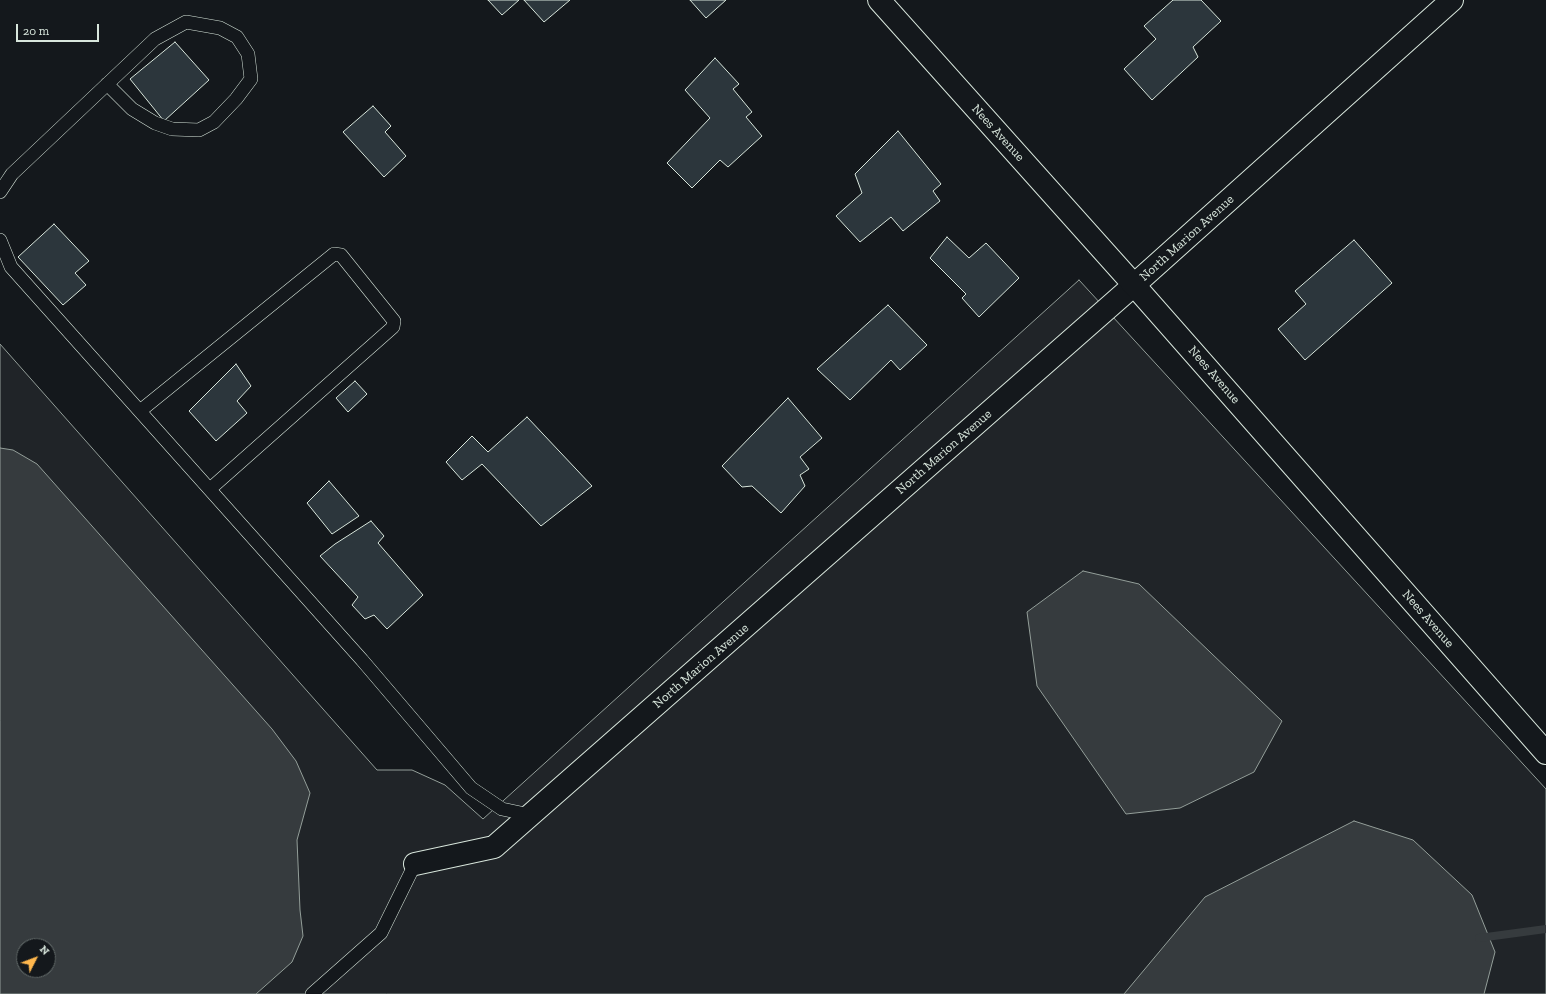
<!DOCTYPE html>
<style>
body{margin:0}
#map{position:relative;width:1546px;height:994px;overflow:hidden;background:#14181c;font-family:"Zilla Slab",serif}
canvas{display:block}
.north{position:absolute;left:16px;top:938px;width:40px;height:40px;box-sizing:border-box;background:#14181c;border:1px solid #626a69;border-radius:50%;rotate:48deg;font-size:11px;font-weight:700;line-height:16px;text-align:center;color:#d8e6dc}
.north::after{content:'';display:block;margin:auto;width:14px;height:18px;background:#ffb74d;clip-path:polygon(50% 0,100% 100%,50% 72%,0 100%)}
.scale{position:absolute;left:16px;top:24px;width:83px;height:18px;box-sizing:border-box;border:2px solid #d8e6dc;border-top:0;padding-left:5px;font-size:12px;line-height:14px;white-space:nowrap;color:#d8e6dc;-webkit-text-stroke:3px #14181c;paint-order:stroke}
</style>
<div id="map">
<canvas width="1546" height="994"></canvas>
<div class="north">N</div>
<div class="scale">20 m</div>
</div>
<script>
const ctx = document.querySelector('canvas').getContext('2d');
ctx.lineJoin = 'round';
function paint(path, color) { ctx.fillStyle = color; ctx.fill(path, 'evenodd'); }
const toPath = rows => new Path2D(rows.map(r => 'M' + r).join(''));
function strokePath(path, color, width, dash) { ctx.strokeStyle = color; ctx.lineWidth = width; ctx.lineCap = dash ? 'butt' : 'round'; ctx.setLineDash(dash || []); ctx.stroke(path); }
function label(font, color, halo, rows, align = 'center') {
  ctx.font = font + ' "Zilla Slab",serif'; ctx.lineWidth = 3; ctx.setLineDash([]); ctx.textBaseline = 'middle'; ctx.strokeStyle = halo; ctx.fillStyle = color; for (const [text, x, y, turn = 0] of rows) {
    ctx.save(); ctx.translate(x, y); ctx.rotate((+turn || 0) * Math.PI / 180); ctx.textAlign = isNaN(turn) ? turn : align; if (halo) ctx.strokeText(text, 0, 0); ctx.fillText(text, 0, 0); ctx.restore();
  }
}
const green = toPath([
 [1079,280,1546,789,1546,994,0,994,0,344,377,770,412,770,445,785,483,819,1079,280],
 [24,946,48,946,48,970,24,970,24,946]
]);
const water = toPath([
 [0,448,13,450,37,464,272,729,296,761,310,793,297,840,300,910,303,936,292,962,256,994,0,994,0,448],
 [24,946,48,946,48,970,24,970,24,946],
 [1083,571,1139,584,1282,721,1254,772,1180,808,1126,814,1037,686,1027,612,1083,571],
 [1354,821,1413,840,1472,895,1495,952,1484,994,1124,994,1205,897,1354,821]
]);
const stream = toPath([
 [1479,938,1546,929]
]);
const building = toPath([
 [488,0,519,0,502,15,488,0],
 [524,0,570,0,544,22,524,0],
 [690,0,726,0,706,18,690,0],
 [1173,0,1201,0,1221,21,1193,47,1198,57,1152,100,1124,69,1156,39,1144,26,1173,0],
 [175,42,209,80,164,121,130,79,175,42],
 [715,58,739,84,733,89,752,112,746,117,762,136,728,167,720,160,692,188,667,163,710,118,685,90,715,58],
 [373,106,391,126,385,132,406,156,384,177,343,132,373,106],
 [898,131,941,184,933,191,940,201,903,231,891,217,860,242,836,216,862,193,855,174,898,131],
 [54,224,89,261,75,273,86,285,63,305,18,257,54,224],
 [947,237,969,258,986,243,1019,278,979,317,962,298,966,294,930,258,947,237],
 [1354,240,1392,283,1305,360,1278,329,1306,304,1295,291,1354,240],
 [888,305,927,345,900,370,891,360,850,400,817,369,888,305],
 [236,364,251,386,237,401,247,413,216,441,189,411,236,364],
 [355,381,367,394,348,412,336,398,355,381],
 [788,398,822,438,800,457,809,469,800,475,805,486,781,513,752,486,742,487,722,466,788,398],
 [527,417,592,486,541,526,482,464,462,480,446,462,472,436,488,452,527,417],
 [329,481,359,516,332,534,307,503,329,481],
 [371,521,384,536,378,543,423,595,387,629,374,615,365,619,352,605,358,597,320,556,335,544,371,521]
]);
const lane = toPath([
 [0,192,12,174,155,39,186,22,220,28,237,37,248,54,251,79,236,99,214,122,199,130,172,129,155,123,132,109,107,84],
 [0,240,11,267,362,660,471,788,502,809,530,815],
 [140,411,334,254,341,255,394,321,393,327,210,489],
 [312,994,381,933,415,864]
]);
const street = toPath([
 [415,864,494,847,1134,285,1452,0]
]);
const secondary = toPath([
 [879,0,1134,285,1546,753]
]);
const streetNames = [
 ["Nees Avenue",998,133,48],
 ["North Marion Avenue",1187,238,-42],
 ["Nees Avenue",1214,375,49],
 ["North Marion Avenue",944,452,-41],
 ["Nees Avenue",1428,619,49],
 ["North Marion Avenue",701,666,-41]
];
paint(green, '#202428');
strokePath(green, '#939e99', 1);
paint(water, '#363b3e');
strokePath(water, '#939e99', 1);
strokePath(stream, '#363b3e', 8);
paint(building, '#2c363c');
strokePath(building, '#d8e6dc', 1);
strokePath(lane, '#d8e6dc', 14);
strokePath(street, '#d8e6dc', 24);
strokePath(secondary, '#d8e6dc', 24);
strokePath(lane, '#14181c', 13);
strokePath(street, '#14181c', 22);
strokePath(secondary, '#14181c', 22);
label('13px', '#d8e6dc', '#14181c', streetNames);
</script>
